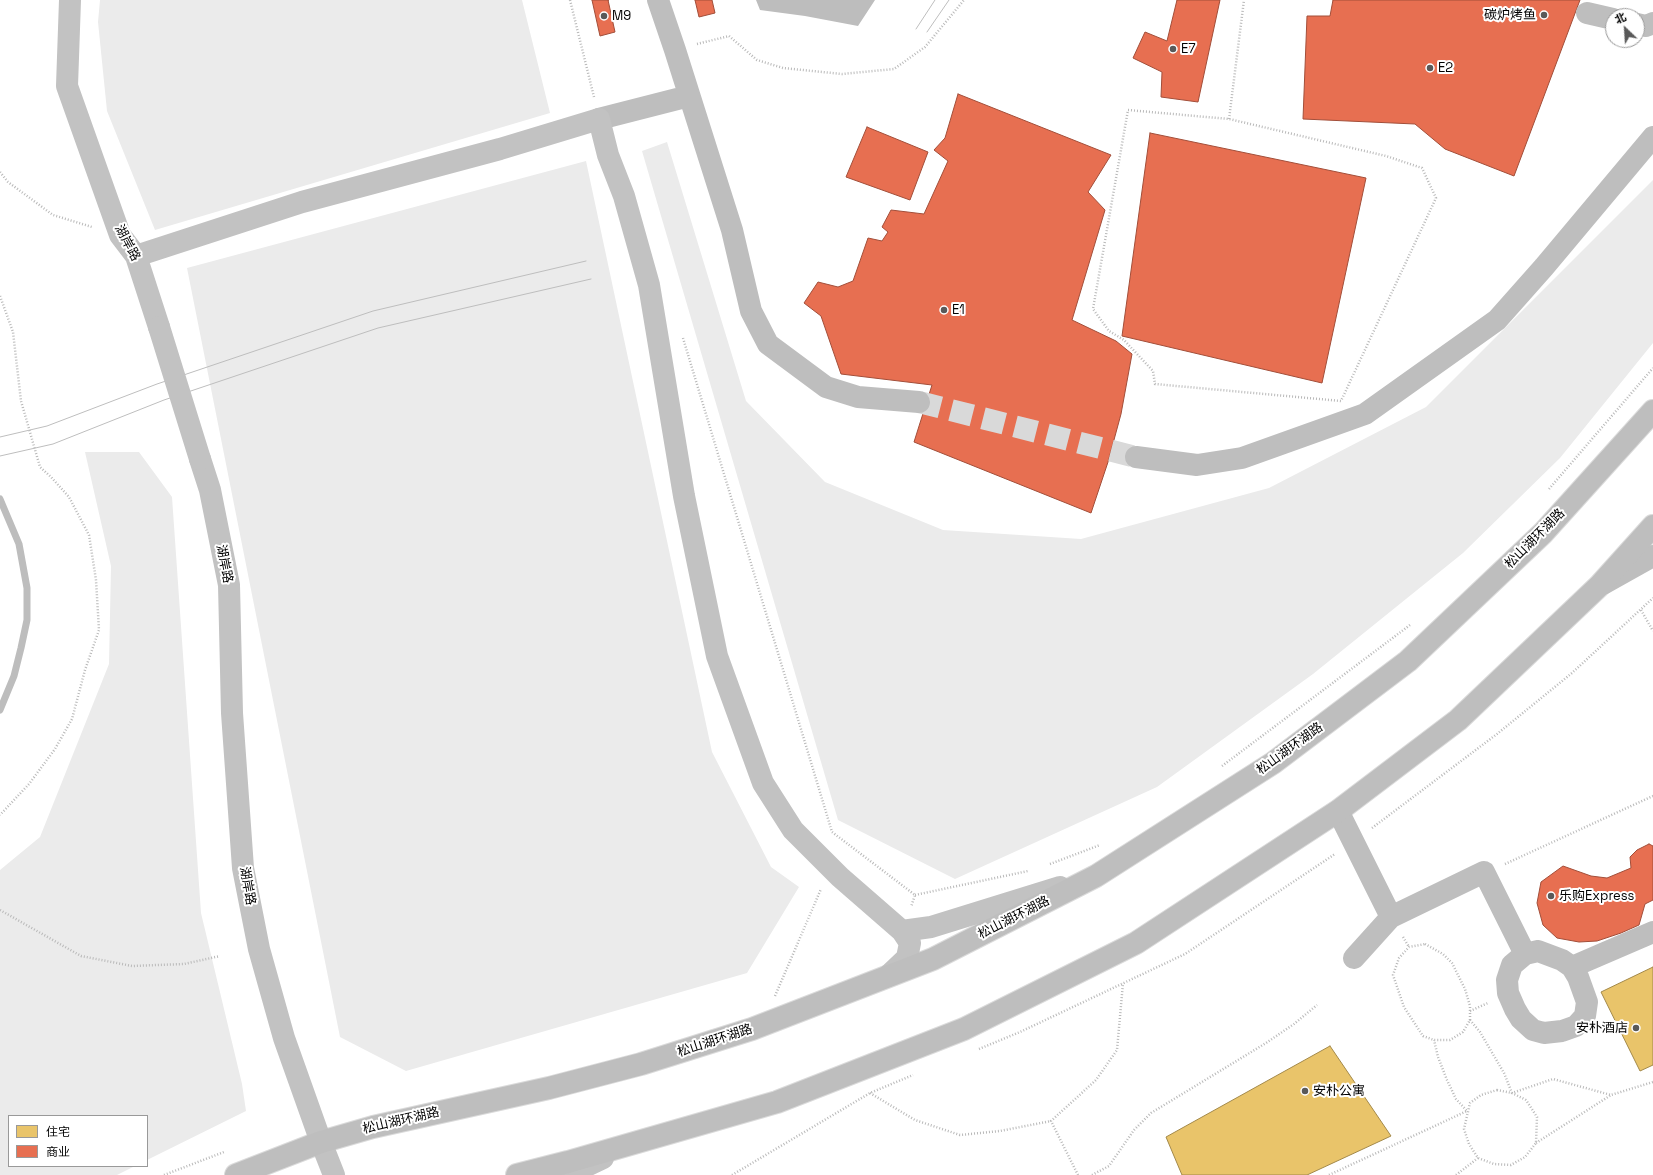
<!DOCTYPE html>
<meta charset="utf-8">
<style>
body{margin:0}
#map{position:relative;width:1653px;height:1175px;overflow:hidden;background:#fff;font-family:"Space Grotesk","Noto Sans SC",sans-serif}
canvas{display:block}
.legend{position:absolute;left:8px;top:1115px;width:140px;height:52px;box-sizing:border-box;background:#fff;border:1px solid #999;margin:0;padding:5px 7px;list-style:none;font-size:12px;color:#000}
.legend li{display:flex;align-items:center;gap:8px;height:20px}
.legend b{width:20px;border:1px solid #999}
.north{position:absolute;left:1605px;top:8px;width:40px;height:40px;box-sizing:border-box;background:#fff;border:1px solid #999;border-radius:50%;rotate:335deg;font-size:11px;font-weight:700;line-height:16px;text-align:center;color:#000}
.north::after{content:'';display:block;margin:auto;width:14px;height:18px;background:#595959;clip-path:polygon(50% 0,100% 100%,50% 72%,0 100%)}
</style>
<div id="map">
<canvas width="1653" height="1175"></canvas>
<ul class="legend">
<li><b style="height:11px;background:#e9c46a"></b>住宅</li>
<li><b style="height:11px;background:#e76f51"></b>商业</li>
</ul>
<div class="north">北</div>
</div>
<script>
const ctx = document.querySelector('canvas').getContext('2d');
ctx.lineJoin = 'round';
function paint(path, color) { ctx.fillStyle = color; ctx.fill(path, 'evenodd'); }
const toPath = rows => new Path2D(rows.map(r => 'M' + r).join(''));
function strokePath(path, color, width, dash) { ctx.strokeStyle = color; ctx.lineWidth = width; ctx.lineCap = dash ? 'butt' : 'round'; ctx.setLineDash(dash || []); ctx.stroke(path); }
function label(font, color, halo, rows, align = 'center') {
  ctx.font = font + ' "Space Grotesk","Noto Sans SC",sans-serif'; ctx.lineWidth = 4; ctx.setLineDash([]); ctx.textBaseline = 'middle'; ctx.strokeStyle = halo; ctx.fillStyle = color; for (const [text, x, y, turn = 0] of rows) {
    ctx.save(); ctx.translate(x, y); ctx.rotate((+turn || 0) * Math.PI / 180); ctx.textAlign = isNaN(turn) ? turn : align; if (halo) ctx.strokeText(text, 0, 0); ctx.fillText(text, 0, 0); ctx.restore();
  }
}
const green = toPath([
 [100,0,522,0,550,113,155,230,107,111,98,22],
 [667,142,746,401,825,482,943,530,1081,539,1269,488,1426,407,1653,180,1653,343,1560,458,1463,553,1313,674,1157,787,955,879,838,820,642,151],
 [586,161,712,752,771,867,799,887,747,973,406,1071,340,1037,187,268],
 [85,452,139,452,172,497,201,913,242,1084,246,1111,147,1160,147,1116,9,1116,9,1166,135,1166,117,1175,0,1175,0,870,40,837,109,664,111,566]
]);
const water = toPath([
 [756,0,875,0,858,26,805,16,760,10]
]);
const homes = toPath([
 [1653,967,1653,1065,1640,1071,1601,992,1653,967],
 [1330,1046,1391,1136,1307,1175,1182,1175,1166,1137,1330,1046]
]);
const shops = toPath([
 [592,0,609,0,608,0,615,32,600,36,592,0],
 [695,0,712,0,715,13,699,17,695,0],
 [1177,0,1220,0,1198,102,1161,97,1162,72,1133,58,1145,32,1167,41,1177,0],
 [1333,0,1580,0,1514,176,1445,149,1415,124,1303,119,1307,16,1330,16,1333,0],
 [958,94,1111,155,1088,192,1105,210,1072,320,1116,341,1132,354,1121,414,1108,462,1091,513,914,442,932,385,841,374,821,316,804,303,818,282,838,287,853,281,868,238,882,241,888,232,882,227,891,210,924,214,948,161,934,150,945,138,958,94],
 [867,127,928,152,910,200,846,177,867,127],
 [1150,133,1366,178,1322,383,1122,336,1150,133],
 [1649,844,1653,846,1653,900,1645,904,1639,925,1621,933,1597,941,1579,942,1557,938,1543,925,1537,903,1541,882,1563,866,1591,876,1607,878,1631,868,1630,857,1637,850,1649,844]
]);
const stream = toPath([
 [0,499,19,544,27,588,27,620,21,648,14,676,0,710]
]);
const streetTunnel = toPath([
 [919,402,1136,457]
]);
const path = toPath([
 [570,0,594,97],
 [697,44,729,36,757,60,783,68,842,74,894,69,925,47,964,0],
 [1128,110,1229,119,1386,156,1422,168,1436,198,1341,401,1155,384,1153,371,1124,340,1109,331,1093,309,1128,110],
 [1229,119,1244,0],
 [0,172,8,182,53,215,92,227],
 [0,296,13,332,21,401,40,467,51,477,69,497,89,535,96,580,99,630,85,670,72,719,55,749,29,784,0,815],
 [683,338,832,832,915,895,911,907],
 [1549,489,1653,368],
 [1641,610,1653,631],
 [1222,766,1410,625],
 [1372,828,1497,734,1572,673,1653,598],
 [1050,864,1100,845],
 [1505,864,1653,796],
 [915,895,1028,871],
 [0,910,81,956,132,966,184,964,220,956],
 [1403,937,1409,947],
 [1425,944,1443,954,1452,963,1465,989,1470,1006,1470,1020,1463,1032,1450,1040,1434,1040,1423,1036,1404,1007,1393,975,1399,958,1409,947,1425,944],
 [775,996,821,889],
 [1470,1011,1488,1003],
 [1470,1020,1480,1032,1504,1073,1512,1093,1553,1079,1611,1095,1653,1082],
 [979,1049,1020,1032,1185,954,1335,854],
 [1497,1090,1512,1093,1526,1100,1537,1117,1536,1143,1525,1157,1511,1165,1494,1164,1478,1158,1469,1144,1464,1129,1470,1103,1481,1095,1497,1090],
 [870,1093,915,1120,960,1135,1000,1131,1051,1121],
 [1536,1143,1611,1095],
 [164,1175,224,1152],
 [732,1175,870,1093,913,1075],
 [1078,1175,1051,1121,1096,1080,1117,1050,1123,983],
 [1092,1175,1109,1166,1134,1130,1151,1113,1266,1043,1294,1024,1317,1005],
 [1329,1175,1467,1111,1456,1099,1447,1080,1438,1057,1434,1040],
 [1456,1175,1478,1158]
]);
const street = toPath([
 [658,0,675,50,732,230,751,311,768,344,826,387,858,397,919,402],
 [1587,13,1613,19],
 [1637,24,1646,26,1653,23],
 [599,119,689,96],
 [1136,457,1197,465,1242,458,1365,414,1497,320,1544,267,1653,137],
 [1603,584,1653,556],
 [1338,811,1391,917,1484,872,1525,954],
 [1538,951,1562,960,1572,967,1578,977,1587,1002,1585,1016,1576,1026,1562,1031,1544,1033,1533,1030,1521,1019,1515,1009,1508,993,1507,980,1512,965,1525,954,1538,951],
 [1354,958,1391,917],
 [1572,967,1653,932]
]);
const secondary = toPath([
 [70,0,67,86,120,235,136,256,159,327],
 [136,256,302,202,500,149,599,119,608,155,624,196,649,285,684,496,717,656,763,783,793,830,840,877,902,931,910,943,907,958,888,976],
 [200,459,210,490,229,585,232,713,243,868,259,949,284,1038,321,1142,334,1175],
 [902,931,931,927,1060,887],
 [568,1175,603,1158]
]);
const primary = toPath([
 [236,1175,321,1142,373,1127,549,1088,641,1064,752,1029,933,959,1096,876,1273,763,1408,661,1543,533,1653,411],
 [517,1175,568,1162,777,1102,964,1029,1136,943,1338,811,1458,720,1599,586,1653,526]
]);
const tram = toPath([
 [916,29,935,0],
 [927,32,949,0],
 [0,437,47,426,157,384,373,311,586,261],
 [0,456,53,444,164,400,378,328,591,279]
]);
const secondaryBridge = toPath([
 [159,327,200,459]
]);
const markers = [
 [1544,15,4,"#595959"],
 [604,16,4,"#595959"],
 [1173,49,4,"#595959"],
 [1430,68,4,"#595959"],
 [944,310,4,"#595959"],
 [1551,896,4,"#595959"],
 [1636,1028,4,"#595959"],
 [1305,1091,4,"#595959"]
];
const poiNames = [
 ["碳炉烤鱼",1536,15,"right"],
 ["M9",612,16],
 ["E7",1181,49],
 ["E2",1438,68],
 ["E1",952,310],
 ["乐购Express",1559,896],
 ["安朴酒店",1628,1028,"right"],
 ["安朴公寓",1313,1091]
];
const streetNames = [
 ["湖岸路",127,243,62],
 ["松山湖环湖路",1535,539,-45],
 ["湖岸路",224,564,79],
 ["松山湖环湖路",1290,749,-36],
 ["湖岸路",247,886,80],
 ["松山湖环湖路",1014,918,-27],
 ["松山湖环湖路",715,1041,-18],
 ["松山湖环湖路",401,1121,-13]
];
paint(green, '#ebebeb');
paint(water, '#bdbdbd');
paint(homes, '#e9c46a');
strokePath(homes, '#a3894a', 1);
paint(shops, '#e76f51');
strokePath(shops, '#a24e39', 1);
strokePath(stream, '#bdbdbd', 7);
strokePath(streetTunnel, '#d9d9d9', 22, [22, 11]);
strokePath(primary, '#dbdbdb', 24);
strokePath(path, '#b9b9b9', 2.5, [1, 2]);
strokePath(street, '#bebebe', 22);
strokePath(secondary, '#c2c2c2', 22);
strokePath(primary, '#bebebe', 22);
strokePath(tram, '#bebebe', 1);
strokePath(secondaryBridge, '#c2c2c2', 22);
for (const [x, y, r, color] of markers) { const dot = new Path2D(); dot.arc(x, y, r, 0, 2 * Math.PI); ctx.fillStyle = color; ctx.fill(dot); strokePath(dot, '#fff', 1.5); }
label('13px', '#000', '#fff', poiNames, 'left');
label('13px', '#000', '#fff', streetNames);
</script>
